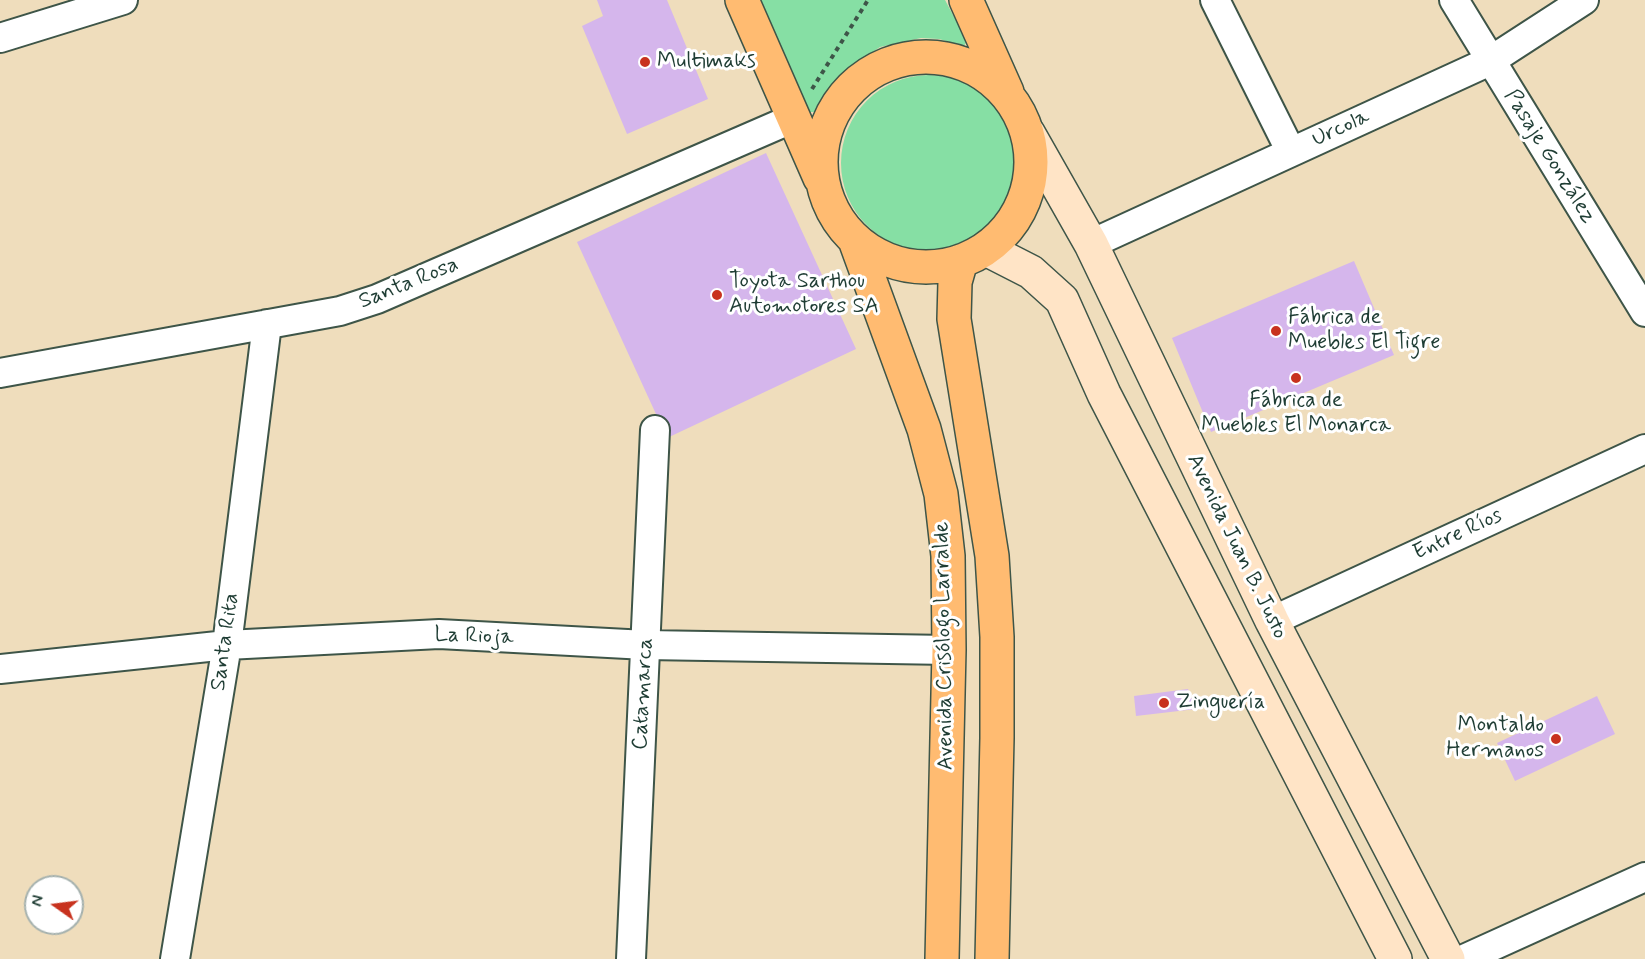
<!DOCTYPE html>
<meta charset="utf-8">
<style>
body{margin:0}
#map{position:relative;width:1645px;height:959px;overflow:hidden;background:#efddbc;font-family:Mynerve,sans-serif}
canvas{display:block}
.north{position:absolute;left:24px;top:875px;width:60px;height:60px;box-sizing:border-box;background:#fff;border:2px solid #a5b1ae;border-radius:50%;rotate:284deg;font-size:16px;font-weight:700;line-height:24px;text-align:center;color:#1f3d34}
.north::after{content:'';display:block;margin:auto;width:21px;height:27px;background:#c8321e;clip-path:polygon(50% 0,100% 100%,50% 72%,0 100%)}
</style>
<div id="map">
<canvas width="1645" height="959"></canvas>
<div class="north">N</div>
</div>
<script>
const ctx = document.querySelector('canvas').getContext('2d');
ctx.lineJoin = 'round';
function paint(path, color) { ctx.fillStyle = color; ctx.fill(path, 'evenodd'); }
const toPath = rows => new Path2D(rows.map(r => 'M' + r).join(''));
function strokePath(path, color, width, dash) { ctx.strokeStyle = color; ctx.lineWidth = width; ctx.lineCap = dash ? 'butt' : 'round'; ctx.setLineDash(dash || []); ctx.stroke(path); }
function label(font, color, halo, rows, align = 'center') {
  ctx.font = font + ' Mynerve,sans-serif'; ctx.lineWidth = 6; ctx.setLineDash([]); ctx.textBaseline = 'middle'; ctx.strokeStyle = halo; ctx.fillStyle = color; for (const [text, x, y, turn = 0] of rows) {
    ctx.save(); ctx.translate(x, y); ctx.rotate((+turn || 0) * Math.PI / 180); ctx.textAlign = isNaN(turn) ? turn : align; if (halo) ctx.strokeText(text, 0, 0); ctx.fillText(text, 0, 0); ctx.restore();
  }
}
const green = toPath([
 [761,0,945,0,967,41,964,46,939,39,921,38,880,47,848,69,832,85,821,100,816,112,809,112],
 '841 163a88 88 0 1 1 176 0a88 88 0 1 1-176 0Z'
]);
const building = toPath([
 [597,0,667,0,708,99,627,134,582,26,603,16],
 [766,153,856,349,667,438,577,242],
 [1354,261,1394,355,1211,432,1172,338],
 [1188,689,1196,709,1136,716,1134,696],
 [1597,696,1615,734,1515,781,1497,743]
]);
const path = toPath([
 [812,89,868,0]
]);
const minor = toPath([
 [1215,0,1291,152],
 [1454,0,1645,312],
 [0,38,123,0],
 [1091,244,1490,61,1584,0],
 [0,373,340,311,377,299,794,118],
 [1272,621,1645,449],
 [0,669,227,645,439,634,646,645,949,650],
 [175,959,227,645,267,324],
 [631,959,655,430],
 [1464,959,1645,877]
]);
const secondary = toPath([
 [1028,133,1091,244,1272,621,1448,959],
 [986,249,1031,272,1062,300,1104,394,1395,959]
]);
const primary = toPath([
 [742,0,820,178],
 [966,0,1007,92],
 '821 162a105 105 0 1 1 210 0a105 105 0 1 1-210 0Z',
 [855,240,924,429,941,494,948,556,949,650,942,959],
 [961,261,955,282,954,319,992,556,997,637,997,738,992,959]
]);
const markers = [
 [645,62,6,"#c8321e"],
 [717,295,6,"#c8321e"],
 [1276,331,6,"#c8321e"],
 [1296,378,6,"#c8321e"],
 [1164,703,6,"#c8321e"],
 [1556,739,6,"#c8321e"]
];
const poiNames = [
 ["Multimaks",657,62],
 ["Toyota Sarthou",729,282],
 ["Automotores SA",729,307],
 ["Fábrica de",1288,318],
 ["Muebles El Tigre",1288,343],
 ["Fábrica de",1296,401,"center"],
 ["Muebles El Monarca",1296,426,"center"],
 ["Zinguería",1176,703],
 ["Montaldo",1544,726,"right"],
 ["Hermanos",1544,751,"right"]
];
const streetNames = [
 ["Urcola",1341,129,-25],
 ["Pasaje González",1549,157,58],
 ["Santa Rosa",409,284,-22],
 ["Entre Ríos",1458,535,-25],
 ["Avenida Juan B. Justo",1236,547,64],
 ["La Rioja",474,637,2],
 ["Santa Rita",226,642,-82],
 ["Avenida Crisólogo Larralde",945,646,-91],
 ["Catamarca",644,694,-87]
];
paint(green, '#86dfa4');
paint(building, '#d5b6ec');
strokePath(minor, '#3e5548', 32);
strokePath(secondary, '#3e5548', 36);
strokePath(primary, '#3e5548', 36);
strokePath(path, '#3e5548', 4, [4.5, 4.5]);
strokePath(minor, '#fff', 28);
strokePath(secondary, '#ffe4c6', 33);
strokePath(primary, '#ffbb71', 33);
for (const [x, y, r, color] of markers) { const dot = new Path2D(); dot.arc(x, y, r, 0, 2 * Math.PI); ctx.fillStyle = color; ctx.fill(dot); strokePath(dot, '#fff', 2); }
label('22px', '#1f3d34', '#fff', poiNames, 'left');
label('22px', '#1f3d34', '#fff', streetNames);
</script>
